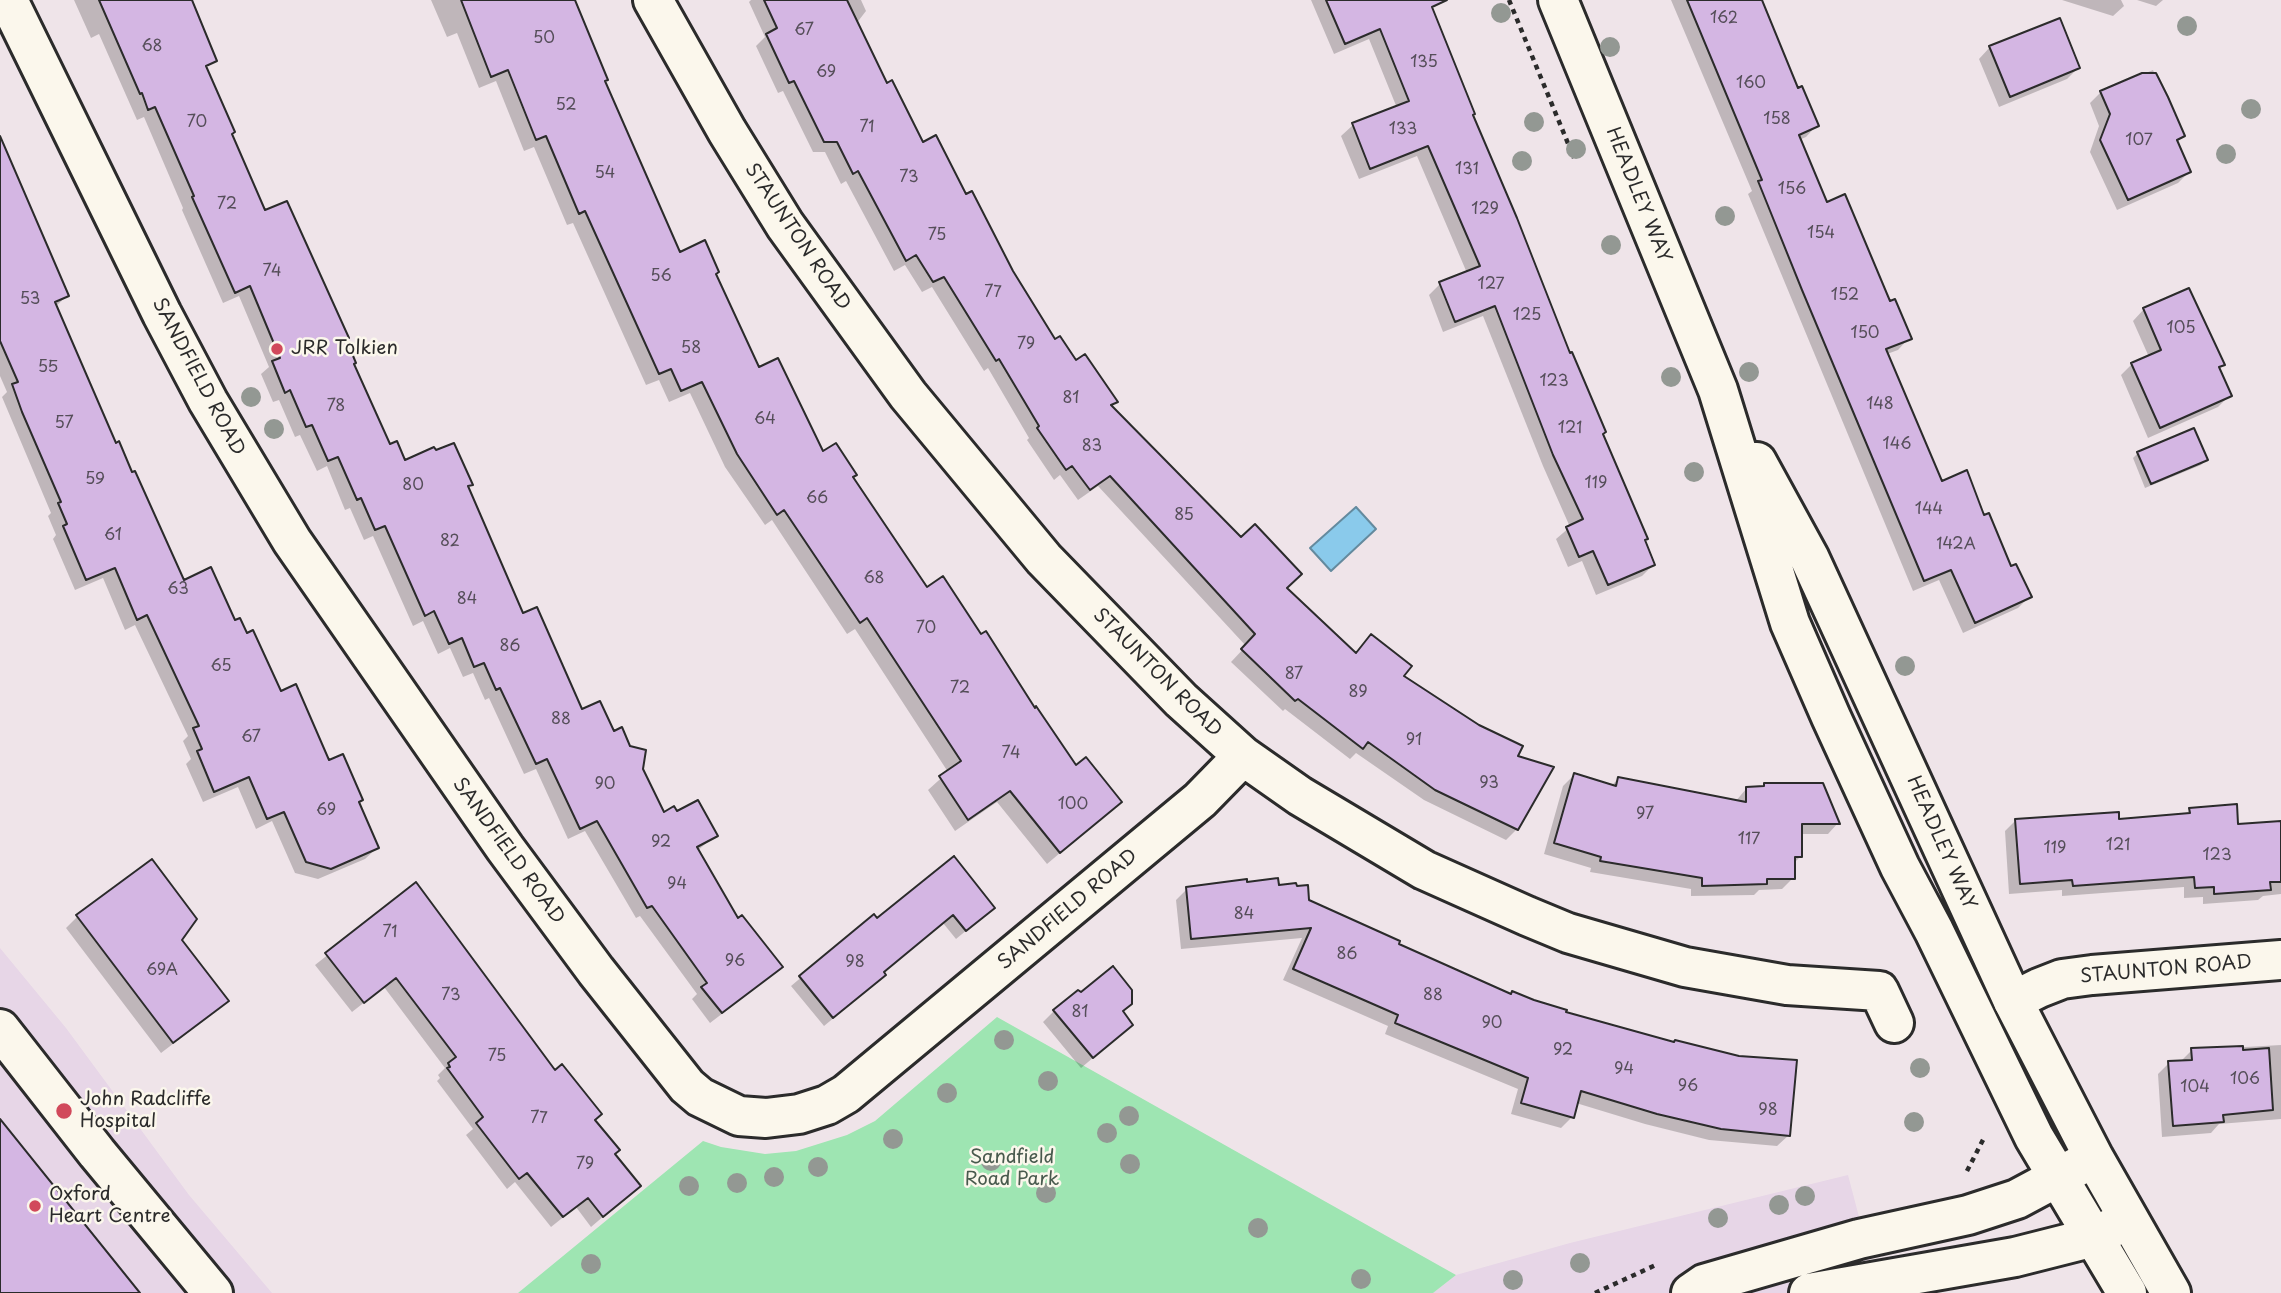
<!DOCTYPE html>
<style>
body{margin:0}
canvas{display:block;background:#efe4e9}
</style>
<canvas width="2281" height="1293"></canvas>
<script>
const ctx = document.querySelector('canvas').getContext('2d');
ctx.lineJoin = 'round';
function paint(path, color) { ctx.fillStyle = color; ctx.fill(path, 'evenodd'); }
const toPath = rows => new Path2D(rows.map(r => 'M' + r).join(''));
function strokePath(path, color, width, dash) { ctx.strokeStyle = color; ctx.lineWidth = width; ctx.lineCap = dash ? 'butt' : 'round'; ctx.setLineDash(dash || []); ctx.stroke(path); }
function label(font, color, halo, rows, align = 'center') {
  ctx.font = font + ' "Playpen Sans",sans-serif'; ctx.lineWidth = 5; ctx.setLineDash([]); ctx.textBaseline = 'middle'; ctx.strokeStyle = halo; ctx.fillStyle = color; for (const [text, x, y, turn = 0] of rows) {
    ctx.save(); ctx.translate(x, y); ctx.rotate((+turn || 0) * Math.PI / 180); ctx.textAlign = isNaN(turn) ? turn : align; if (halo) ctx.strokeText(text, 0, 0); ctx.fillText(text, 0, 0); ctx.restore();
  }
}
const built = toPath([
 [0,948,66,1028,189,1195,272,1293,0,1293],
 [1848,1175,1879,1293,1433,1293,1456,1275,1570,1243]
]);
const green = toPath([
 [997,1017,1456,1275,1433,1293,518,1293,703,1141,721,1147,765,1154,796,1151,847,1135,875,1121]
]);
const water = toPath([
 [1356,507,1376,529,1331,571,1310,548,1356,507]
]);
const shadow = toPath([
 [74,0,172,0,264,212,347,338,345,340,353,364,389,446,404,462,470,484,467,488,522,616,581,711,613,734,641,769,663,814,716,835,697,851,737,921,780,967,769,978,710,1023,692,999,697,994,640,916,636,918,585,831,568,839,536,769,524,774,489,698,485,700,473,673,463,677,450,648,438,654,423,621,413,626,373,536,364,540,350,508,345,510,327,466,317,471,300,435,295,437,279,400,273,402,261,374,269,367,239,296,223,303,182,210,183,208,144,117,137,120,99,34,91,38],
 [431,0,562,0,604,82,679,254,714,275,758,370,823,454,851,478,926,589,1034,710,1076,768,1120,802,1047,864,997,802,955,831,928,790,948,772,855,629,847,634,772,520,765,525,725,467,690,393,669,402,659,380,646,385,573,223,567,225,534,147,524,151,496,81,479,88,457,33,447,37],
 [751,0,861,0,866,11,856,24,886,86,923,144,965,196,1054,341,1116,401,1111,407,1285,588,1355,654,1371,636,1402,676,1516,758,1517,829,1506,840,1424,800,1356,753,1350,759,1285,709,1283,711,1231,662,1246,646,1098,486,1078,500,1060,475,1054,480,1027,440,1029,438,988,368,984,371,932,287,922,292,905,265,894,271,846,181,841,184,825,152,813,152,783,91,778,93,756,46,765,37,749,2],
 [1311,0,1428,0,1471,115,1646,539,1643,542,1653,565,1642,576,1596,595,1582,561,1568,567,1556,539,1570,527,1543,466,1483,316,1443,332,1429,295,1440,284,1467,273,1417,156,1359,179,1341,136,1353,125,1397,108,1369,39,1334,54],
 [1671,0,1760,0,1797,90,1817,125,1806,137,1799,140,1826,204,1909,338,1898,350,1887,354,1941,483,1984,517,2010,568,2029,597,2018,608,1963,633,1939,580,1913,591,1748,194,1752,191],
 [2062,0,2121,0,2124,6,2113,16],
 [2137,0,2163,0,2156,6],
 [1990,47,2078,68,2067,79,1999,107,1979,59],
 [2153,70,2183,136,2176,143,2189,172,2178,183,2117,210,2090,152,2099,126,2090,103,2101,92],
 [0,149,67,296,55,307,115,445,184,582,234,622,357,803,377,848,365,859,318,879,295,873,272,821,256,829,238,787,203,802,186,764,191,759,183,741,188,736,135,625,125,630,103,578,75,590,53,539,56,535,48,516,51,513,2,397,7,392,0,376],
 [2190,290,2223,364,2218,369,2229,396,2218,407,2148,438,2121,375,2132,364,2149,357,2133,321,2144,309],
 [2138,453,2206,460,2201,465,2145,488,2133,458],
 [1574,775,1611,786,1618,779,1735,802,1746,789,1762,788,1765,785,1838,823,1828,834,1801,834,1801,856,1793,864,1793,878,1782,889,1759,890,1754,895,1691,896,1691,889,1590,872,1591,868,1544,854,1563,786],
 [2190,810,2237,826,2281,823,2281,894,2263,896,2258,900,2203,904,2203,897,2184,898,2184,887,2062,896,2062,890,2009,894,2005,831,2016,820,2118,821,2184,815],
 [953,858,984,916,956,939,943,923,882,973,875,984,824,1026,791,986,873,917,876,920],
 [151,861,180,940,227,1001,215,1012,161,1053,66,928,77,917],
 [1245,884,1277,886,1396,945,1510,995,1564,1013,1789,1135,1777,1146,1709,1140,1645,1124,1576,1103,1572,1117,1561,1128,1511,1114,1518,1089,1385,1034,1388,1026,1283,980,1302,938,1181,949,1176,900,1187,889],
 [416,885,554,1072,593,1120,614,1154,639,1186,591,1227,576,1207,551,1227,515,1182,507,1189,466,1135,473,1129,437,1081,440,1078,438,1075,445,1068,384,987,352,1012,315,965],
 [1054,1011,1121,1012,1120,1035,1081,1068,1043,1022],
 [2281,1045,2281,1119,2219,1124,2211,1133,2162,1137,2158,1074,2169,1063,2180,1062,2192,1050]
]);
const building = toPath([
 [99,0,192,0,217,61,206,66,235,132,232,134,265,210,287,201,349,338,346,339,356,363,354,364,390,444,397,441,405,460,434,447,436,450,454,443,473,485,468,486,523,613,537,607,582,709,600,701,614,731,622,727,630,746,646,750,643,769,664,812,674,806,677,811,698,800,718,836,697,847,738,918,742,915,783,967,722,1013,701,987,707,983,652,906,647,908,597,821,580,829,547,759,536,764,500,688,496,690,484,663,474,667,462,638,449,644,434,611,425,616,385,526,375,530,361,498,357,500,338,457,328,461,312,425,306,427,290,390,285,393,272,361,280,358,250,286,235,293,192,197,194,196,155,107,148,110,142,93,140,94,99,0],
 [461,0,575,0,608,80,605,81,680,252,705,240,719,272,716,274,759,367,778,358,823,451,836,443,857,475,853,477,927,587,943,576,981,634,986,631,1035,708,1036,706,1076,765,1086,757,1122,802,1060,853,1010,791,968,820,939,776,961,761,867,618,860,623,784,510,777,515,737,454,702,382,681,391,671,369,659,374,585,211,579,214,546,136,536,140,508,70,491,77,461,0],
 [764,0,847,0,887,83,892,80,923,142,936,135,966,194,972,191,1013,271,1055,339,1060,336,1076,360,1085,354,1118,402,1111,405,1241,537,1255,524,1302,574,1287,588,1356,653,1371,634,1412,666,1404,676,1479,725,1523,746,1518,756,1554,767,1518,830,1435,790,1368,742,1363,749,1298,699,1295,701,1241,649,1255,634,1110,476,1090,490,1072,466,1066,470,1037,428,1039,426,999,359,996,361,944,277,933,282,916,255,906,261,858,171,853,174,837,142,824,142,794,81,789,83,766,34,777,28,764,0],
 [1326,0,1447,0,1432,7,1475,114,1473,115,1517,218,1570,353,1572,352,1606,432,1603,434,1648,539,1645,540,1655,565,1608,585,1593,551,1579,557,1566,527,1583,519,1553,455,1495,306,1455,322,1439,282,1480,266,1428,146,1370,169,1352,123,1409,101,1380,29,1345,44,1326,0],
 [1687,0,1762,0,1798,88,1802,86,1819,126,1799,135,1827,202,1845,194,1890,301,1895,299,1912,339,1886,349,1942,481,1967,470,1984,515,1989,513,2011,566,2016,564,2032,597,1975,623,1951,570,1924,581,1802,290,1758,181,1762,180,1687,0],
 [2060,18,2080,68,2010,97,1989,46,2060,18],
 [2142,73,2156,73,2168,97,2185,136,2177,140,2191,172,2128,200,2100,140,2110,114,2100,91,2142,73],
 [0,136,69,296,55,302,116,443,119,441,132,472,135,471,184,580,211,567,235,620,240,618,247,633,253,630,281,691,296,684,329,760,343,754,363,800,359,802,379,848,331,869,306,862,284,812,267,819,249,777,214,792,197,751,202,749,193,728,199,726,147,615,137,620,115,568,86,580,63,526,67,524,58,503,61,502,22,412,12,384,18,382,0,341,0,136],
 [2189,288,2225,365,2219,367,2232,396,2160,428,2131,363,2161,350,2143,308,2189,288],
 [2194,428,2208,460,2151,484,2137,452,2194,428],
 [1574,773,1616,786,1618,777,1746,802,1746,787,1764,786,1764,783,1823,783,1840,824,1802,824,1802,857,1795,857,1795,879,1767,879,1767,884,1702,886,1702,878,1600,861,1601,857,1554,843,1574,773],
 [2237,804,2238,824,2281,821,2281,882,2270,882,2271,890,2214,894,2214,887,2195,888,2194,877,2073,886,2072,880,2020,884,2015,819,2119,812,2119,819,2190,813,2189,808,2237,804],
 [954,856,995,908,966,931,953,915,884,972,886,975,833,1018,799,976,874,914,877,918,954,856],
 [152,859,197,919,182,940,229,1001,173,1043,76,915,152,859],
 [1278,878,1279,885,1296,883,1297,886,1308,885,1309,900,1400,941,1399,944,1511,994,1512,991,1534,1000,1567,1010,1566,1012,1674,1042,1675,1040,1739,1056,1797,1060,1790,1136,1721,1129,1657,1114,1581,1091,1574,1118,1521,1103,1528,1078,1395,1023,1398,1015,1293,969,1311,928,1191,939,1186,887,1247,879,1247,882,1278,878],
 [416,882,555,1070,562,1064,602,1114,595,1120,620,1150,615,1154,641,1186,603,1217,588,1198,563,1217,527,1173,519,1179,476,1123,483,1117,447,1068,450,1067,448,1063,456,1057,396,978,364,1003,325,953,416,882],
 [1113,966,1132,990,1132,1004,1123,1011,1133,1025,1093,1058,1053,1010,1078,990,1081,992,1113,966],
 [2243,1046,2243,1050,2269,1048,2273,1110,2223,1115,2224,1122,2173,1126,2168,1061,2192,1060,2191,1048,2243,1046],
 [0,1119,140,1293,0,1293,0,1119]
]);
const path = toPath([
 [1509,0,1574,158],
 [1967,1171,1985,1136],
 [1595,1293,1658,1264]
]);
const minor = toPath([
 [8,0,162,314,208,401,292,541,505,848,596,971,687,1086,700,1097,739,1116,766,1118,799,1114,827,1105,846,1094,1200,800,1243,756],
 [653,0,727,131,785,225,908,395,1044,559,1181,700,1243,756,1300,796,1424,870,1527,916,1568,933,1685,967,1787,985,1879,991,1894,1023],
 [2013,1001,2039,988,2062,979,2092,975,2281,960],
 [0,1029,97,1153,213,1293]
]);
const tertiary = toPath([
 [1691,1293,1704,1284,1859,1239,1968,1215,2017,1199,2088,1161],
 [1809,1293,2015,1257,2094,1237,2123,1222]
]);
const secondary = toPath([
 [1558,0,1718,390,1790,623,1831,717,1900,867,1934,931,2034,1137,2127,1293],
 [1757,462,1809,557,2013,1001,2094,1158,2171,1293]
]);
const trees = [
 [1501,13],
 [2187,26],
 [1610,47],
 [2251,109],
 [1534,122],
 [1576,149],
 [2226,154],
 [1522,161],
 [1725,216],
 [1611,245],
 [1749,372],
 [1671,377],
 [251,397],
 [274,429],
 [1694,472],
 [1905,666],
 [1004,1040],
 [1920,1068],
 [1048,1081],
 [947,1093],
 [1129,1116],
 [1914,1122],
 [1107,1133],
 [893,1139],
 [991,1161],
 [1130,1164],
 [818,1167],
 [774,1177],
 [737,1183],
 [689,1186],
 [1046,1193],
 [1805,1196],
 [1779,1205],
 [1718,1218],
 [1258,1228],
 [1580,1263],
 [591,1264],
 [1361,1279],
 [1513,1280]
];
const markers = [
 [277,349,7,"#d1495b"],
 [64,1111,9,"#d1495b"],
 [35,1206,7,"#d1495b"]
];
const numberNames = [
 ["162",1724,19],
 ["67",804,31],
 ["50",544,39],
 ["68",152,47],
 ["135",1424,63],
 ["69",826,73],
 ["160",1751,84],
 ["52",566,106],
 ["158",1777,120],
 ["70",197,123],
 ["71",867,128],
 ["133",1403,130],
 ["107",2139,141],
 ["131",1467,170],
 ["54",605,174],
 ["73",909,178],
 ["156",1792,190],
 ["72",227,205],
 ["129",1485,210],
 ["154",1821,234],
 ["75",937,236],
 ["74",272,272],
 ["56",661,277],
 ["127",1491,285],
 ["77",993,293],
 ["152",1845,296],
 ["53",30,300],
 ["125",1527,316],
 ["105",2181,329],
 ["150",1865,334],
 ["79",1026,345],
 ["58",691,349],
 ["55",48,368],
 ["123",1554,382],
 ["81",1071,399],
 ["148",1880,405],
 ["78",336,407],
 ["64",765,420],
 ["57",64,424],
 ["121",1570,429],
 ["146",1897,445],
 ["83",1092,447],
 ["59",95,480],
 ["119",1596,484],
 ["80",413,486],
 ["66",817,499],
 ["144",1929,510],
 ["85",1184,516],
 ["61",113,536],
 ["82",450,542],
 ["142A",1956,545],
 ["68",874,579],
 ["63",178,590],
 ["84",467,600],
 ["70",926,629],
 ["86",510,647],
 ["65",221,667],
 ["87",1294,675],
 ["72",960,689],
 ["89",1358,693],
 ["88",561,720],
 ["67",251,738],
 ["91",1414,741],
 ["74",1011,754],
 ["93",1489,784],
 ["90",605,785],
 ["100",1073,805],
 ["69",326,811],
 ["97",1645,815],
 ["117",1749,840],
 ["92",661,843],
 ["121",2118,846],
 ["119",2055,849],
 ["123",2217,856],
 ["94",677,885],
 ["84",1244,915],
 ["71",390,933],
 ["86",1347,955],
 ["96",735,962],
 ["98",855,963],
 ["69A",162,971],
 ["73",451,996],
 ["88",1433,996],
 ["81",1080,1013],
 ["90",1492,1024],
 ["92",1563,1051],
 ["75",497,1057],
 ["94",1624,1070],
 ["106",2245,1080],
 ["96",1688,1087],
 ["104",2195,1088],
 ["98",1768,1111],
 ["77",539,1119],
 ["79",585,1165]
];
const streetNames = [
 ["HEADLEY WAY",1638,195,68],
 ["STAUNTON ROAD",797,237,56],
 ["SANDFIELD ROAD",198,377,62],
 ["STAUNTON ROAD",1157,673,45],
 ["HEADLEY WAY",1941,843,66],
 ["SANDFIELD ROAD",508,851,54],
 ["SANDFIELD ROAD",1068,910,-40],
 ["STAUNTON ROAD",2166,970,-5]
];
const poiNames = [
 ["JRR Tolkien",291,349],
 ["John Radcliffe",80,1100],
 ["Hospital",80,1122],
 ["Oxford",49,1195],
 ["Heart Centre",49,1217]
];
const parkNames = [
 ["Sandfield",1012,1158],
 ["Road Park",1012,1180]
];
paint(built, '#e7d6e7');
paint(green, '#9ee5b2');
paint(water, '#8acaeb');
strokePath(water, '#648a9e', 2);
paint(shadow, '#0003');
paint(building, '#d4b6e3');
strokePath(building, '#2b2b2b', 2);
strokePath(minor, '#2b2b2b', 44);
strokePath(tertiary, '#2b2b2b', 44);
strokePath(secondary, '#2b2b2b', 44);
strokePath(path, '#2b2b2b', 4.5, [5, 5]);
strokePath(minor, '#fbf7ec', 38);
strokePath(tertiary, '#fbf7ec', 38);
strokePath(secondary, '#fbf7ec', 38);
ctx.fillStyle = '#939893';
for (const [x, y] of trees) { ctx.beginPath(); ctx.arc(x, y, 10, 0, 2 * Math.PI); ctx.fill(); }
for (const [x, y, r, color] of markers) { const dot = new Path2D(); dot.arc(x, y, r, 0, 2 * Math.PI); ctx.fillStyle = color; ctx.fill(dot); strokePath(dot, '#fbf7ec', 2.5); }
label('16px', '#554e59', null, numberNames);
label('19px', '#2b2b2b', '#fbf7ec', streetNames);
label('19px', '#2b2b2b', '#fbf7ec', poiNames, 'left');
label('19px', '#485a4d', '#fbf7ec', parkNames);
</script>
